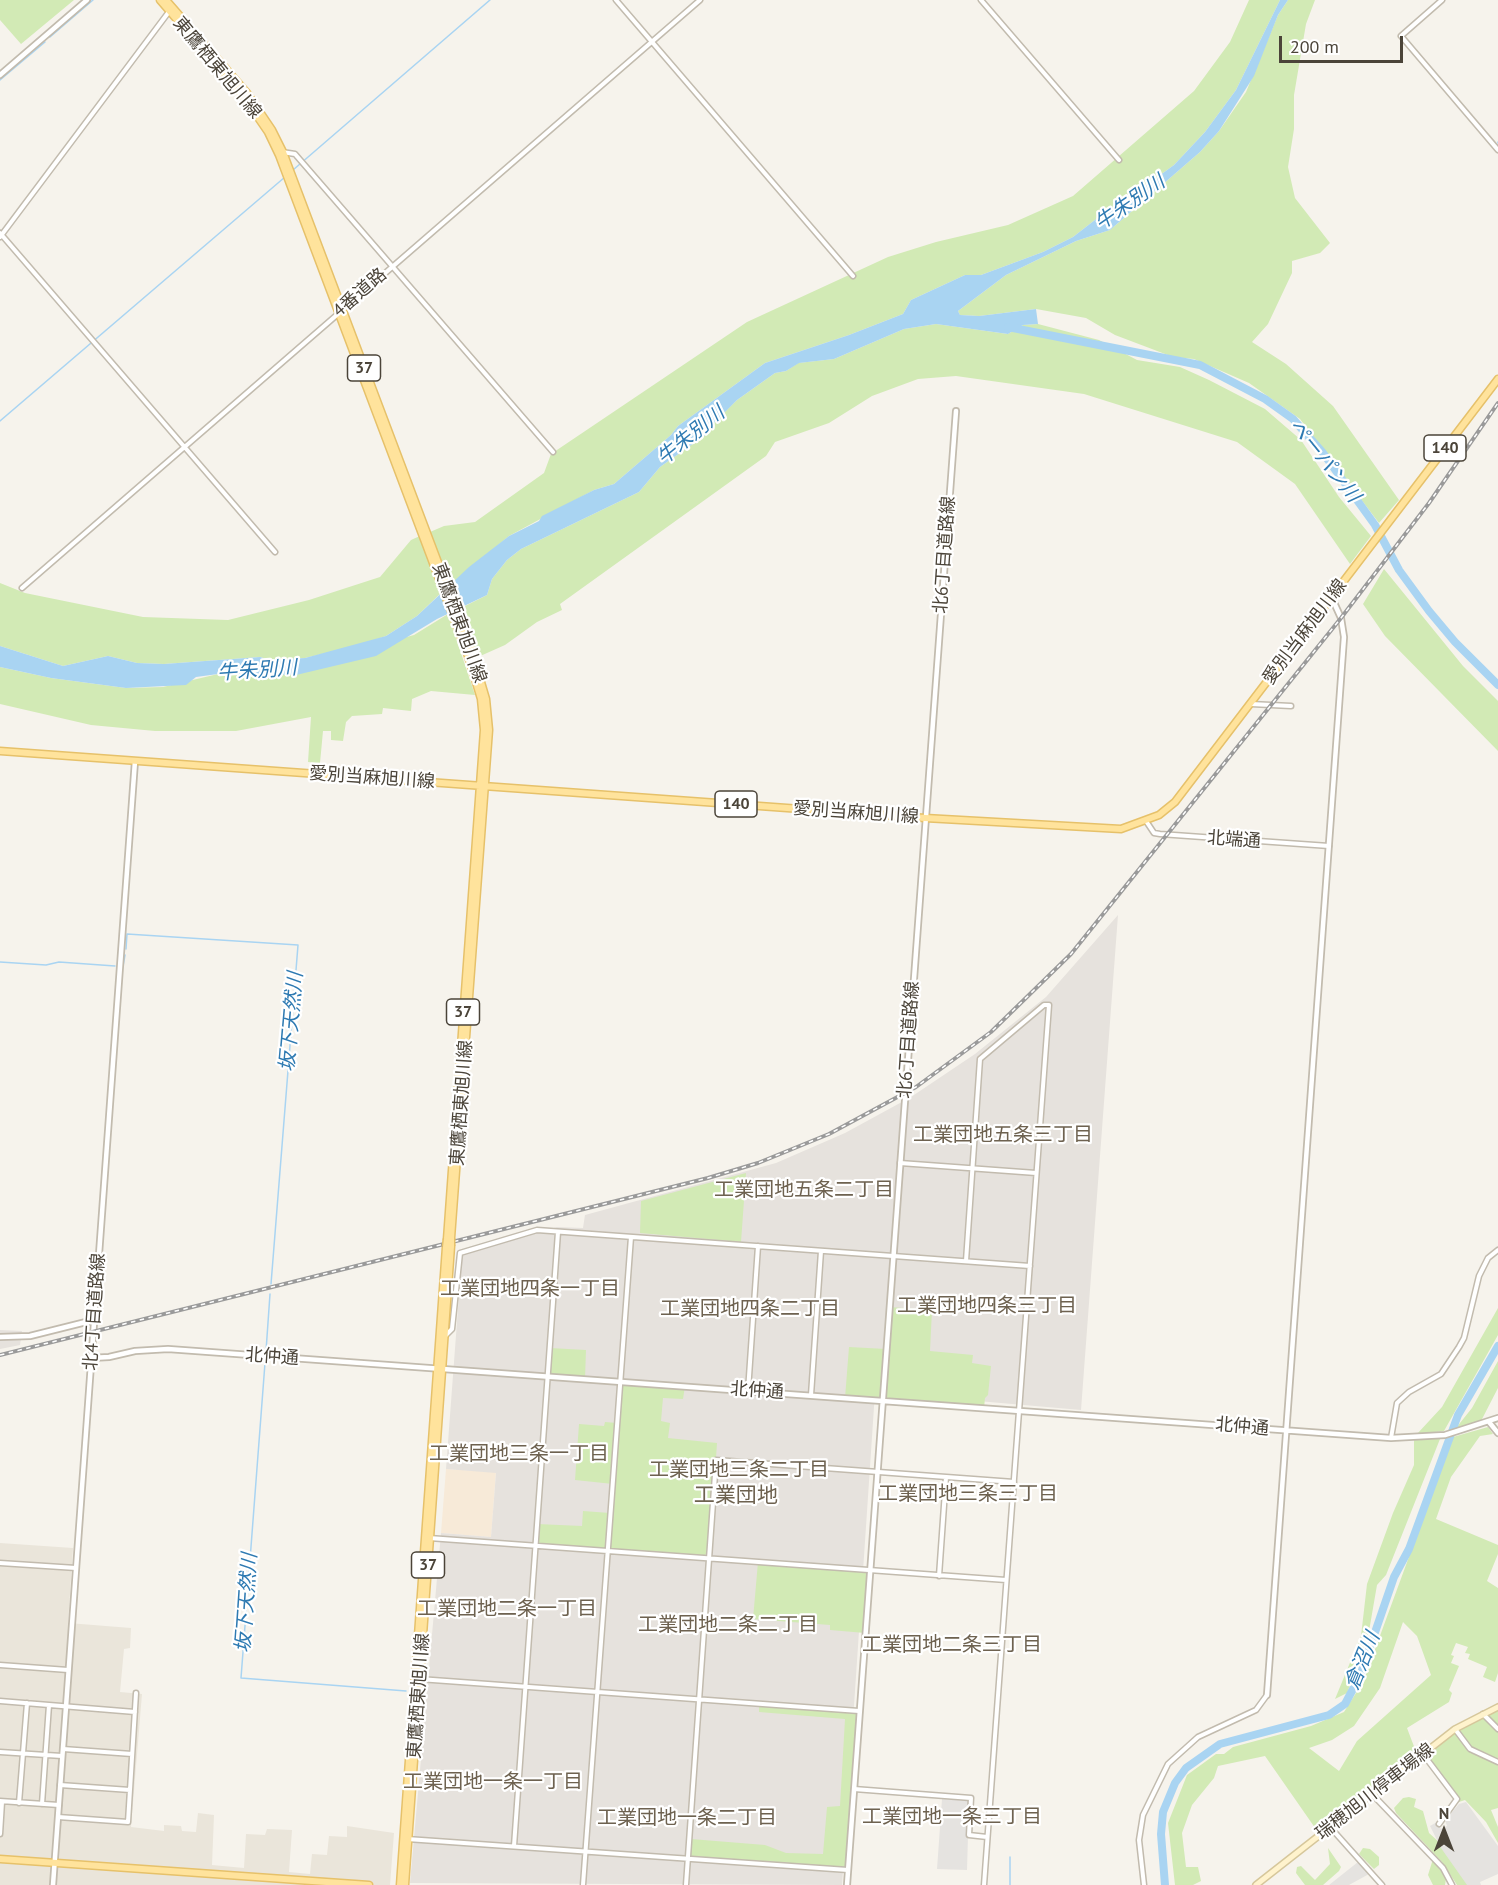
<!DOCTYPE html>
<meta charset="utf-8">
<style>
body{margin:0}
#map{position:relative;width:1498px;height:1885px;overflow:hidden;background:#f6f3ec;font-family:"PT Sans",sans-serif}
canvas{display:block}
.north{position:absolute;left:1414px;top:1801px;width:60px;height:60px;-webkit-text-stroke:4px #fff;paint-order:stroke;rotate:0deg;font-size:16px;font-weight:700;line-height:24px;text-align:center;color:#4b4439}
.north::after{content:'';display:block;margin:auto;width:21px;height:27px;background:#4b4439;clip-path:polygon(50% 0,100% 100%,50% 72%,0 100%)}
.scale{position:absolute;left:1279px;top:36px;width:124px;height:27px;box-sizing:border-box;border:3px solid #4b4439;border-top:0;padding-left:8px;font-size:18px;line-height:21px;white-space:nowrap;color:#4b4439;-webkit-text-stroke:4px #fff;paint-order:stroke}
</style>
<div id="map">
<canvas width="1498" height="1885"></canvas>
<div class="north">N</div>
<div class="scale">200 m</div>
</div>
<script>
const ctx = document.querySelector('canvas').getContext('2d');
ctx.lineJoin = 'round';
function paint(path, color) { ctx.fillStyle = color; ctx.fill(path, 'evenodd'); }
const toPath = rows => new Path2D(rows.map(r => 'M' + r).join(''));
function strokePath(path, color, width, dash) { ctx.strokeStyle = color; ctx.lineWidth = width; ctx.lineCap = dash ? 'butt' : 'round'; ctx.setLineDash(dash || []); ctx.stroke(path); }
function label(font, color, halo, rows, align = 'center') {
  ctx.font = font + ' "PT Sans","Noto Sans JP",sans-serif'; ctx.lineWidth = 4.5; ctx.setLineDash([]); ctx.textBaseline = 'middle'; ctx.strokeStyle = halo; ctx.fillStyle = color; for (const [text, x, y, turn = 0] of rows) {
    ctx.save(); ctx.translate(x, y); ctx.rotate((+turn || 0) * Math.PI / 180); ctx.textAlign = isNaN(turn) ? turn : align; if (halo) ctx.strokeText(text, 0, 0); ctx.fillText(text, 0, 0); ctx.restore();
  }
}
const residential = toPath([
 [0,1543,73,1548,68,1623,131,1628,130,1648,124,1649,120,1692,142,1694,131,1827,164,1831,164,1825,181,1826,182,1831,196,1832,198,1813,214,1815,212,1865,244,1868,246,1834,265,1835,267,1829,292,1830,289,1872,310,1874,312,1854,327,1855,329,1836,347,1837,347,1826,394,1833,390,1885,0,1885]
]);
const commercial = toPath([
 [446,1469,496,1472,491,1537,441,1533]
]);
const industrial = toPath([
 [1118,915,1081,1410,875,1392,842,1885,410,1883,441,1533,491,1537,496,1473,446,1469,462,1255,557,1227,583,1228,585,1215,776,1163,845,1133,911,1097,975,1054,1046,997],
 [0,1330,22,1331,20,1345,0,1349]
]);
const green = toPath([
 [0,0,74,0,21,44,0,20],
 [1249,0,1280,0,1236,90,1205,132,1174,165,1145,186,1136,197,1100,216,1073,237,1043,252,981,275,965,275,911,300,903,314,849,335,765,363,678,426,671,435,614,484,594,490,509,536,450,585,430,532,444,526,475,522,544,473,551,454,747,322,888,257,936,242,1008,225,1073,196,1194,91,1230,42],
 [1288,0,1315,0,1306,24,1294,95,1294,129,1288,167,1295,198,1330,243,1320,253,1292,261,1292,273,1268,324,1252,342,1286,364,1333,406,1399,500,1379,523,1300,419,1249,383,1194,359,1173,357,1115,335,1086,318,1036,309,979,316,960,315,958,311,1006,275,1076,241,1110,230,1200,152,1219,131,1246,92,1278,15],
 [936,324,1008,334,1023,325,1038,324,1099,340,1137,360,1180,367,1209,380,1265,409,1301,440,1339,497,1371,536,1350,564,1295,484,1237,442,1084,394,956,376,918,379,872,396,829,423,775,442,766,456,560,604,562,610,537,622,505,645,478,657,461,608,487,595,492,579,507,560,521,549,639,492,660,467,707,434,710,426,737,400,775,373,786,371,798,363,834,359,904,329],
 [422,535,443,591,417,616,386,636,356,646,305,658,270,660,260,657,164,664,137,663,108,656,63,666,0,646,0,583,25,593,143,617,228,620,309,600,380,577,411,540],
 [1384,569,1463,666,1498,701,1498,751,1385,636,1363,604],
 [448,614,475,695,431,691,412,699,411,711,383,708,382,714,352,716,346,722,343,741,331,740,331,731,323,731,320,763,308,762,311,717,236,731,155,731,91,725,0,704,0,667,51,678,126,688,163,687,218,674,263,676,414,635],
 [746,1173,741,1242,640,1233,641,1201],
 [889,1307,932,1310,930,1351,973,1355,972,1363,991,1366,988,1395,985,1398,984,1408,845,1398,849,1347,886,1349],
 [1498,1308,1498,1335,1444,1431,1417,1434,1442,1407],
 [550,1348,586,1350,585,1379,548,1376],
 [1498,1361,1498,1388,1481,1421,1456,1428,1472,1408],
 [621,1381,685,1386,683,1399,663,1398,661,1421,670,1423,668,1438,717,1443,710,1548,703,1558,538,1546,536,1541,537,1524,582,1526,583,1511,610,1513,613,1484,575,1480,579,1424,604,1426,605,1422,617,1423],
 [1488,1427,1493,1434,1480,1436,1451,1477,1436,1519,1498,1545,1498,1554,1487,1581,1498,1588,1498,1673,1495,1682,1483,1677,1487,1667,1468,1659,1470,1654,1465,1653,1468,1647,1456,1643,1451,1655,1454,1656,1451,1663,1459,1666,1449,1690,1452,1693,1449,1702,1407,1728,1418,1757,1320,1835,1265,1756,1218,1766,1214,1778,1192,1805,1182,1833,1186,1867,1198,1867,1201,1881,1193,1885,1175,1885,1168,1823,1187,1775,1216,1754,1224,1754,1233,1747,1311,1726,1344,1712,1363,1682,1453,1437],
 [1403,1622,1417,1636,1431,1675,1357,1741,1339,1771,1309,1748,1332,1740,1354,1726,1380,1688],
 [1414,1439,1440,1439,1386,1575,1377,1585,1368,1637,1347,1693,1335,1699,1361,1636,1367,1584,1393,1513,1414,1465],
 [758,1562,869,1570,865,1633,830,1630,830,1625,753,1619],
 [759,1706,857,1713,845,1867,690,1856,691,1839,765,1845,786,1853,823,1854,827,1807,840,1806,845,1719,759,1712],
 [1498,1710,1498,1808,1491,1810,1498,1827,1498,1843,1486,1822,1465,1800,1456,1803,1457,1799,1423,1754,1455,1729],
 [1409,1797,1416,1799,1414,1807,1423,1811,1429,1833,1440,1843,1470,1885,1457,1885,1442,1862,1396,1813,1394,1808,1403,1798],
 [1328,1848,1341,1867,1339,1871,1323,1885,1305,1885,1296,1873,1297,1867,1301,1866,1315,1880,1330,1864],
 [1363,1848,1370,1849,1379,1857,1379,1865,1374,1869,1359,1854],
 [1433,1859,1442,1870,1446,1879,1445,1885,1433,1885,1428,1875]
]);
const parking = toPath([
 [942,1799,969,1801,967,1870,937,1869],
 [1466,1802,1498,1846,1498,1874,1480,1882,1481,1885,1467,1885,1441,1848,1430,1826,1437,1822,1441,1829,1447,1826,1445,1820,1459,1804],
 [1358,1862,1369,1874,1349,1885,1329,1885]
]);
const water = toPath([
 [1280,0,1288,0,1278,15,1254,76,1219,131,1200,152,1110,230,1076,241,1006,275,958,311,960,315,979,316,1036,309,1038,324,1023,325,1008,334,936,324,904,329,834,359,799,363,786,371,775,373,737,400,711,426,707,434,660,467,639,492,521,549,507,560,492,579,487,595,437,619,376,656,296,675,218,674,196,677,186,685,126,688,51,678,0,667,0,646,63,666,108,656,137,663,164,664,260,657,270,660,305,658,386,636,417,616,469,567,509,536,539,521,542,516,594,490,614,484,671,435,678,426,765,363,849,335,903,314,911,300,965,275,981,275,1043,252,1073,237,1100,216,1136,197,1145,186,1174,165,1205,132,1236,90]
]);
const stream = toPath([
 [50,37,93,0],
 [0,80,45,42],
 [1498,143,1498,142],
 [293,170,490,0],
 [0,421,285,177],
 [126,949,127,934,298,945,271,1284],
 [0,962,46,965,59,962,115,966],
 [123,966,125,955],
 [266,1351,270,1294],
 [265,1363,241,1678,406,1691],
 [1010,1885,1010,1857]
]);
const river = toPath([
 [1008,327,1200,365,1265,399,1293,419,1323,453,1375,525,1399,570,1429,611,1455,642,1498,685],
 [1165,1885,1161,1834,1163,1812,1175,1783,1186,1768,1220,1744,1329,1715,1345,1704,1360,1676,1394,1577,1409,1549,1458,1415,1498,1346]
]);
const minor = toPath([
 [616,0,853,276],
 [981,0,1119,160],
 [1442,0,1401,36,1498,150],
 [282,152,295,154,553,452],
 [0,233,275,552],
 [0,237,171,9],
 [22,588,700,0],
 [1251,704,1291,706],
 [1146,821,1154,833,1160,834,1329,846],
 [900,1163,1036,1173],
 [966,1261,980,1059,1044,1005,1049,1005,984,1885],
 [446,1335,452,1329,460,1253,537,1230,1030,1266],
 [748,1391,758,1246],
 [811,1395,821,1251],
 [1391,1438,1397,1403,1409,1392,1441,1374,1459,1347,1464,1338,1479,1276,1488,1258,1498,1250],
 [429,1538,1006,1580],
 [0,1563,76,1568],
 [939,1576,946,1477],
 [0,1665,68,1670],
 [419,1679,859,1711],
 [0,1701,135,1712],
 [1483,1714,1498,1729],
 [1455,1729,1470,1749,1498,1762],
 [63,1749,132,1754],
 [0,1752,62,1756],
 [1423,1754,1457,1799,1439,1824],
 [60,1785,130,1790],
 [854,1789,971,1798,969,1835,987,1837],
 [1372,1794,1443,1868,1452,1885],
 [0,1801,59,1805],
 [19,1803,27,1703],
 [42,1804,49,1705],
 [58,1817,128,1822,136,1693],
 [1330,1827,1382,1885],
 [0,1834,2,1802],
 [407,1839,848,1870],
 [514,1846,558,1232],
 [583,1885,631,1237],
 [686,1885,716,1460,1014,1482],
 [1144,1885,1139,1840,1143,1815,1168,1764,1198,1737,1256,1710,1267,1695]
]);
const tertiary = toPath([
 [0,75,87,0],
 [0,1337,30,1336,94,1320],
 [91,1358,109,1357,135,1351,168,1349,1391,1438,1445,1435,1498,1418],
 [1489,1422,1498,1433],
 [1267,1695,1344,637,1341,618,1331,596],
 [53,1885,135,761],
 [847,1885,956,411]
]);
const secondary = toPath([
 [1256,1885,1455,1729,1498,1707]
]);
const primary = toPath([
 [160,0,244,97,268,132,279,155,468,656,481,699,484,730,447,1239],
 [166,0,247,93,272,130,283,152,473,655,486,699,489,730,451,1238],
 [0,751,925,818,1121,829,1159,815,1175,802,1498,379],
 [0,1859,369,1885],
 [400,1885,446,1247],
 [405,1885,451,1246]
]);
const rail = toPath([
 [0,1355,708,1178,758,1163,829,1134,916,1087,991,1032,1071,954,1341,618,1429,503,1498,403]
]);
const primaryBridge = toPath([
 [451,1246,451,1238],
 [446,1247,447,1239]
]);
const shields = [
 [364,368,33],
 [1445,448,42],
 [736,804,42],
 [463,1012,33],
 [428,1565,33]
];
const shieldNames = [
 ["37",364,368],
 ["140",1445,448],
 ["140",736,804],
 ["37",463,1012],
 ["37",428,1565]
];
const streetNames = [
 ["東鷹栖東旭川線",217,68,50],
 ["4番道路",360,293,-41],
 ["北6丁目道路線",945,555,-86],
 ["東鷹栖東旭川線",459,623,70],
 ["愛別当麻旭川線",1305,632,-53],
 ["愛別当麻旭川線",372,778,4],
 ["愛別当麻旭川線",856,813,4],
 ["北端通",1234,840,4],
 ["北6丁目道路線",909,1040,-86],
 ["東鷹栖東旭川線",462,1103,-86],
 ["北4丁目道路線",95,1312,-86],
 ["北仲通",272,1357,4],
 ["北仲通",757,1391,4],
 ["北仲通",1242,1427,5],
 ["東鷹栖東旭川線",419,1696,-86],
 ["瑞穂旭川停車場線",1375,1792,-38]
];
const waterNames = [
 ["牛朱別川",1130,203,-35],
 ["牛朱別川",691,436,-39],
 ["ペーパン川",1324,461,51],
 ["牛朱別川",257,671,-4],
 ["坂下天然川",292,1022,-85],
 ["坂下天然川",247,1603,-86],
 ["倉沼川",1363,1661,-68]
];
const neighbourhoodNames = [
 ["工業団地五条三丁目",1003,1135],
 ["工業団地五条二丁目",804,1190],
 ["工業団地四条一丁目",530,1289],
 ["工業団地四条三丁目",987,1306],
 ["工業団地四条二丁目",750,1309],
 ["工業団地三条一丁目",519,1454],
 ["工業団地三条二丁目",739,1470],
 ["工業団地三条三丁目",968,1494],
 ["工業団地二条一丁目",507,1609],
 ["工業団地二条二丁目",728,1625],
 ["工業団地二条三丁目",952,1645],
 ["工業団地一条一丁目",493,1782],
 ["工業団地一条三丁目",952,1817],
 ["工業団地一条二丁目",687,1818]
];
const quarterNames = [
 ["工業団地",736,1496]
];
paint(residential, '#eae5da');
paint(commercial, '#f7ead8');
paint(industrial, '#e6e2dd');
paint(green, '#d2eab5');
paint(parking, '#e5e3e0');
paint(water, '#a9d4f2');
strokePath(stream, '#a9d4f2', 1.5);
strokePath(river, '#a9d4f2', 8);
strokePath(minor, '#c2bbae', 7);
strokePath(tertiary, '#c2bbae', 8);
strokePath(secondary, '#d6c79b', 8);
strokePath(primary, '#e6c16a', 9);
strokePath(minor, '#fff', 4);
strokePath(tertiary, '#fff', 4.5);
strokePath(secondary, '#fff3cd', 5);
strokePath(primary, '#ffe39c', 6);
strokePath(rail, '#9a9a9a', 4);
strokePath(rail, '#fff', 1.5, [4.5]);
strokePath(primaryBridge, '#e6c16a', 9, []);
strokePath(primaryBridge, '#ffe39c', 6);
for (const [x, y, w] of shields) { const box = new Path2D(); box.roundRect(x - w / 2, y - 13, w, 26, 4.5); ctx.fillStyle = '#fff'; ctx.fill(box); strokePath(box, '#4b4439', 1.5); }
label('bold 16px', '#4b4439', null, shieldNames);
label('18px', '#4b4439', '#fff', streetNames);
label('italic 20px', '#2e7ab2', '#fff', waterNames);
label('20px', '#6e6250', '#fff', neighbourhoodNames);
label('21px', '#6e6250', '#fff', quarterNames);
</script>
